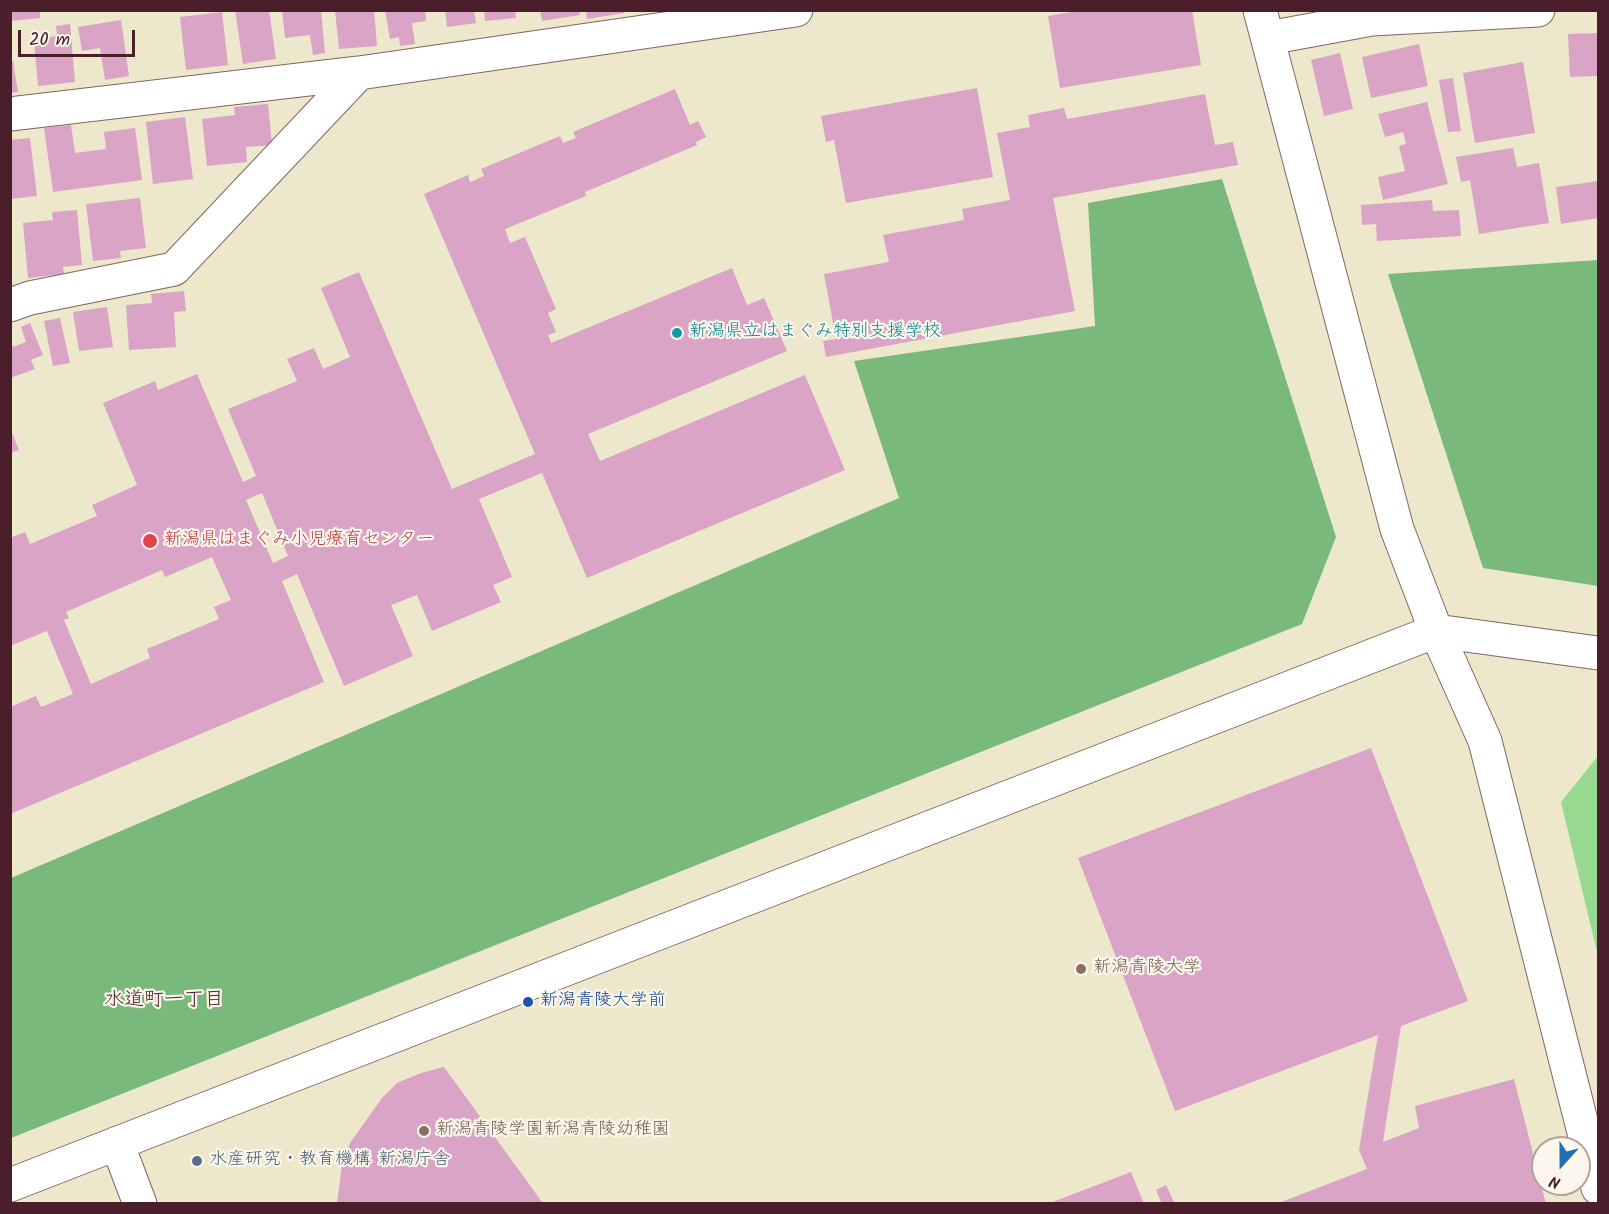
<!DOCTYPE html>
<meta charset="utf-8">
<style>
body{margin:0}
#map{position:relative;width:1609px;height:1214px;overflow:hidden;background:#ede7cb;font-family:Kalam,sans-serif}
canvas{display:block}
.frame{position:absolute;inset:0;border:12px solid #4a1f2b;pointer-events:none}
.north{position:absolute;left:1531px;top:1136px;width:60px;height:60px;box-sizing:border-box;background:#fbf7ec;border:2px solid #b4a19f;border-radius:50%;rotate:201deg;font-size:16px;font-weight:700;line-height:24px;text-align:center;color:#4a1f2b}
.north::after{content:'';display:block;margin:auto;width:21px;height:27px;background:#1f6fb2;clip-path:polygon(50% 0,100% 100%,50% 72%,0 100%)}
.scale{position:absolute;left:18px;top:30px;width:117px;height:27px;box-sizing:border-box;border:3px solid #4a1f2b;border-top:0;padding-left:8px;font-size:18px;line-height:21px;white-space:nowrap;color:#4a1f2b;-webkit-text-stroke:4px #fbf7ec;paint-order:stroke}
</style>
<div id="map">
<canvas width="1609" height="1214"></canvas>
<div class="frame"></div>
<div class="north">N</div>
<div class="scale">20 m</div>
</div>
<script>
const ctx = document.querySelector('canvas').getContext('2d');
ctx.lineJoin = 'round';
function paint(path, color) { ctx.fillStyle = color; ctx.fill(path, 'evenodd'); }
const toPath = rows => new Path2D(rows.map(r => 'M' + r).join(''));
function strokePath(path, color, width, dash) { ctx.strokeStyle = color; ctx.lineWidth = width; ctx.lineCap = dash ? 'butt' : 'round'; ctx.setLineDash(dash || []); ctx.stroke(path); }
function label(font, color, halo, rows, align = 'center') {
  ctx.font = font + ' Kalam,"Klee One",sans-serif'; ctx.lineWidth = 4.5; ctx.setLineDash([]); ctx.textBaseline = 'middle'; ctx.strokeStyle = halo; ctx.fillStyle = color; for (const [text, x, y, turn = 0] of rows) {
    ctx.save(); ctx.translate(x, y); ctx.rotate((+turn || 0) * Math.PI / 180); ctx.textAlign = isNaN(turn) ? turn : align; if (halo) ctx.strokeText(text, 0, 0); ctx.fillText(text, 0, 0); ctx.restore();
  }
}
const green = toPath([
 [1598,756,1598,956,1561,802]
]);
const forest = toPath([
 [1222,179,1336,537,1302,624,11,1138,11,878,899,498,854,361,1095,326,1088,203],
 [1598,260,1598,586,1483,568,1388,274]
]);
const building = toPath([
 [10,10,40,10,40,18,10,21],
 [235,10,269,10,276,59,243,64],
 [282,10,321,10,325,53,313,55,310,35,285,38],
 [335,10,374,10,377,46,339,49],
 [385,10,425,10,426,21,412,23,415,44,400,46,399,37,390,39],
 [445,10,474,10,476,23,447,27],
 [484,10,515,10,516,18,485,21],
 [540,10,579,10,580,15,542,21],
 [586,10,624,10,624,13,587,19],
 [1083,10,1192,10,1201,65,1060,88,1048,16],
 [222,12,228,65,186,70,180,17],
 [121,20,129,76,105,80,100,48,82,51,78,27],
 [70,24,75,82,38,86,34,39,57,36,56,26],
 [1598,33,1598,76,1570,77,1568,34],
 [1419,44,1428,86,1371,98,1362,57],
 [1340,53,1353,109,1324,116,1311,60],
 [13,61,18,92,10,93,10,62],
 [1523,62,1535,133,1475,143,1463,73],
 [1453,78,1461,131,1448,132,1439,80],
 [977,88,993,177,846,203,834,140,826,142,821,116],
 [675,89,690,125,698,121,706,137,696,142,697,145,585,192,586,196,505,229,510,243,525,237,556,309,548,313,556,332,548,335,551,343,732,268,747,305,764,298,787,351,588,434,600,461,805,375,845,470,587,578,542,473,479,499,512,577,493,585,501,602,432,631,417,595,391,605,413,656,344,686,297,574,282,581,324,682,10,814,10,707,36,696,41,707,73,694,47,631,10,646,10,538,25,532,30,544,97,516,92,505,137,485,103,403,155,381,158,390,197,374,243,482,256,476,228,409,297,381,287,359,314,348,323,369,350,357,321,288,359,272,452,489,535,454,424,194,468,175,470,182,484,176,481,169,560,136,563,143,576,138,573,132],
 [262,493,288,556,273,563,246,500],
 [212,557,231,600,214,607,219,619,147,649,150,658,91,684,64,620,69,618,66,612,162,570,165,577],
 [1205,94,1215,145,1233,142,1238,165,1053,198,1075,311,826,357,823,341,836,339,824,274,889,262,883,235,964,220,962,209,1010,200,997,133,1030,127,1028,115,1064,108,1067,119],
 [1427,102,1448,184,1383,200,1378,177,1405,171,1399,146,1406,144,1403,132,1385,137,1378,114],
 [268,104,272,145,246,147,247,162,207,166,202,119,235,115,234,107],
 [185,117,193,179,153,184,146,122],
 [71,125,75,153,106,149,104,132,135,128,142,180,53,192,44,128],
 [30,138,37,196,10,199,10,140],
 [1513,148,1517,167,1539,163,1549,223,1479,234,1470,180,1461,182,1456,157],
 [1598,181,1598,218,1561,224,1556,187],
 [140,198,146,248,120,251,121,258,93,261,86,204],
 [1432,200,1433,211,1459,210,1461,236,1377,241,1376,224,1362,225,1361,205],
 [77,210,82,265,63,267,64,274,28,278,23,223,53,220,52,212],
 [184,291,186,311,174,312,176,347,129,350,126,305,152,303,151,294],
 [107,307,113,347,79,351,73,312],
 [60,318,70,363,53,366,44,321],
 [30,323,43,355,31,360,35,369,10,378,10,341,13,347,26,342,21,327],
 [10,428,19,450,10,453],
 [1371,748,1468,1001,1401,1026,1383,1142,1419,1128,1415,1106,1514,1079,1546,1204,1276,1204,1367,1169,1359,1150,1378,1035,1175,1111,1078,858],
 [444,1067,542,1202,337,1204,342,1165,350,1143,382,1098,397,1083,421,1073],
 [1131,1172,1144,1204,1050,1204,1050,1203],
 [1166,1185,1175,1204,1162,1204,1156,1190]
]);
const minor = toPath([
 [1260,10,1397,529,1436,631,1485,741,1598,1188],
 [1268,38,1372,19,1538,10],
 [10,114,359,73,796,10],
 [10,305,30,298,174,269,359,73],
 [117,1143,140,1204],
 [10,1185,1436,631,1598,653]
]);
const markers = [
 [677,333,6,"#0f9aa8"],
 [150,541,8,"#e0444e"],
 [1081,969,6,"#8d6e63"],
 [528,1002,6,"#1a4fb4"],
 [424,1131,6,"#8d6e63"],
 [197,1161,6,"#5c6f8a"]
];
const cultureNames = [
 ["新潟県立はまぐみ特別支援学校",689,333]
];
const healthNames = [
 ["新潟県はまぐみ小児療育センター",164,541]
];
const educationNames = [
 ["新潟青陵大学",1093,969],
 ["新潟青陵学園新潟青陵幼稚園",436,1131]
];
const transitNames = [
 ["新潟青陵大学前",540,1002]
];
const serviceNames = [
 ["水産研究・教育機構 新潟庁舎",209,1161]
];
const neighbourhoodNames = [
 ["水道町一丁目",164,1002]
];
paint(green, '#97d991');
paint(forest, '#79b97b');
paint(building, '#d9a4c6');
strokePath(minor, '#836563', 35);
strokePath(minor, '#fff', 33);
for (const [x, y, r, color] of markers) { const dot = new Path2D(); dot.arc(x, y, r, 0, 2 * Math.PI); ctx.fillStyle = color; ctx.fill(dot); strokePath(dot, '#fbf7ec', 2); }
label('18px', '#0d838f', '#fbf7ec', cultureNames, 'left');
label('18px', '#be3a42', '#fbf7ec', healthNames, 'left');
label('18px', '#785e54', '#fbf7ec', educationNames, 'left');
label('18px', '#164399', '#fbf7ec', transitNames, 'left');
label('18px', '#4e5e75', '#fbf7ec', serviceNames, 'left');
label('20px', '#4a1f2b', '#fbf7ec', neighbourhoodNames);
</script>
